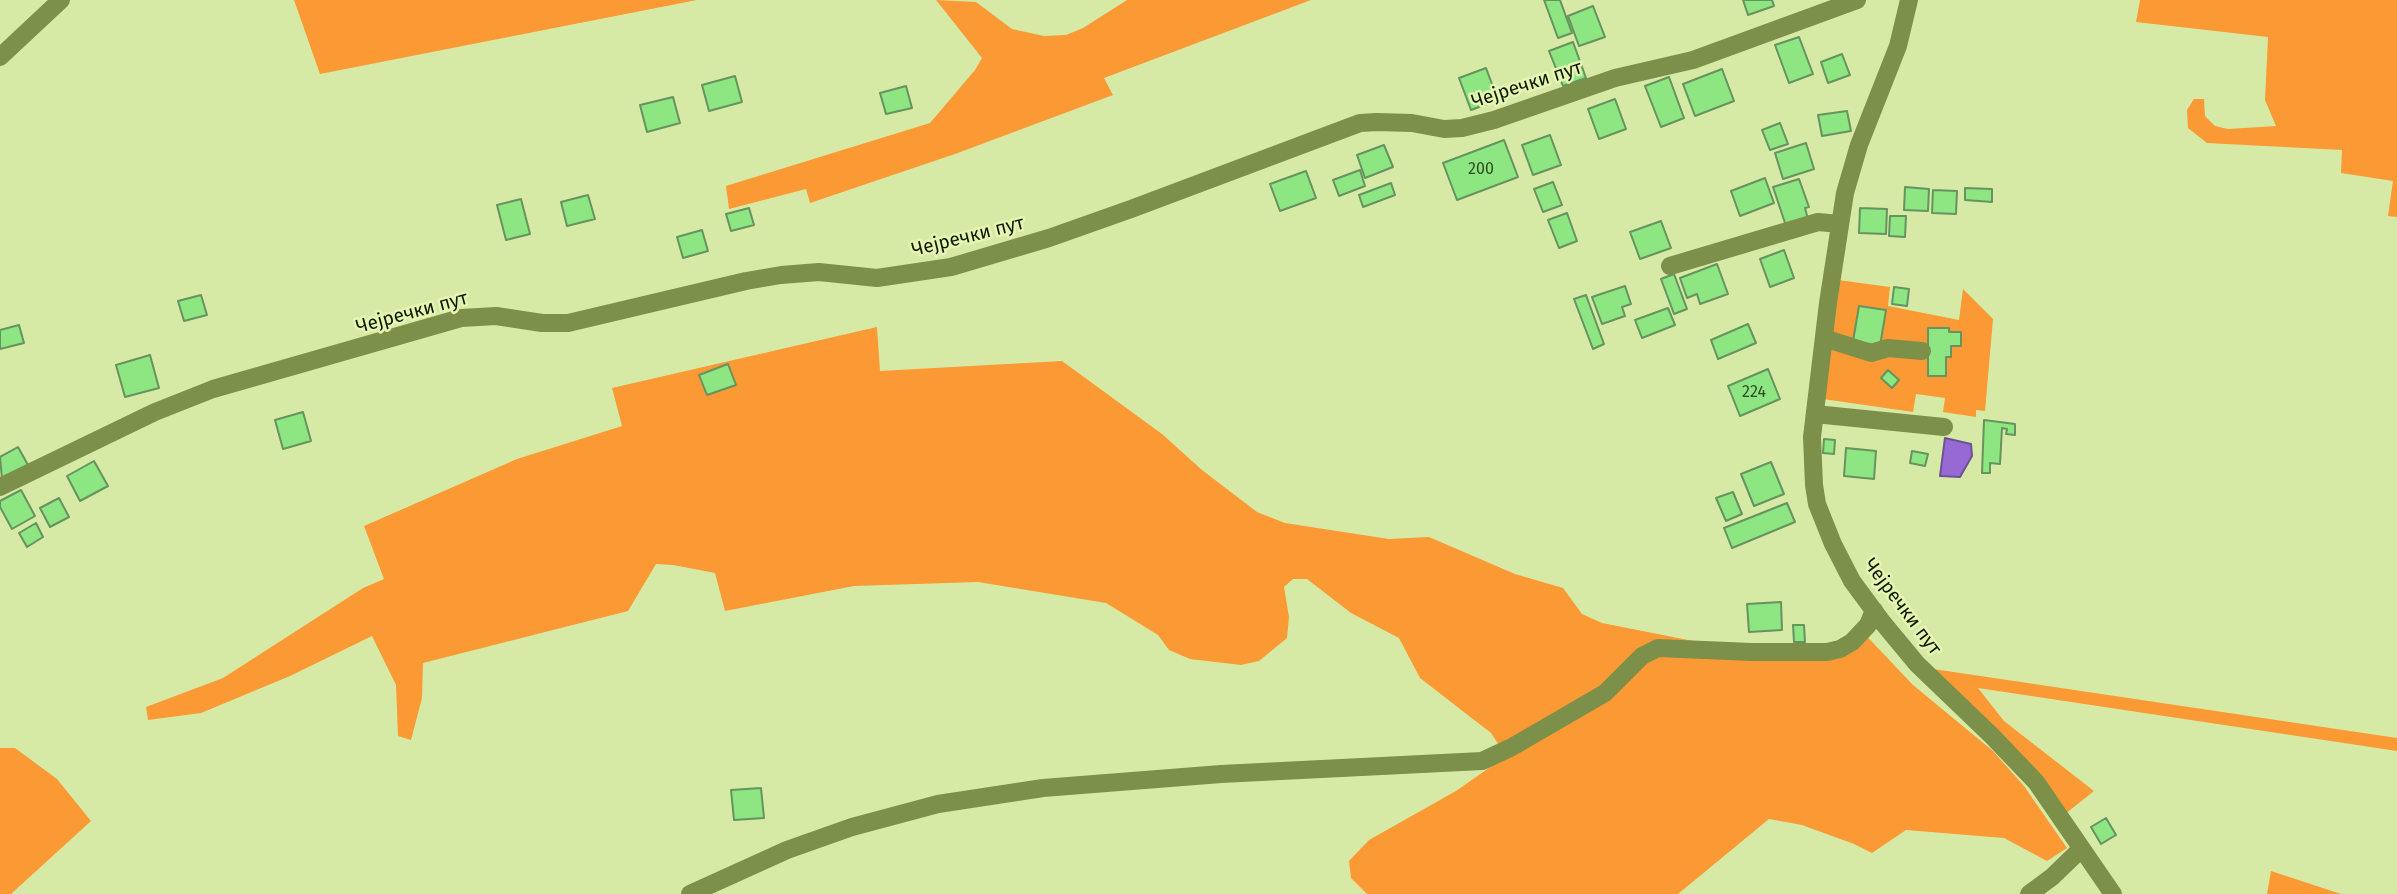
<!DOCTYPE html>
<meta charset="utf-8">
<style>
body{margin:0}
canvas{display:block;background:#d6eaa6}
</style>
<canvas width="2397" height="894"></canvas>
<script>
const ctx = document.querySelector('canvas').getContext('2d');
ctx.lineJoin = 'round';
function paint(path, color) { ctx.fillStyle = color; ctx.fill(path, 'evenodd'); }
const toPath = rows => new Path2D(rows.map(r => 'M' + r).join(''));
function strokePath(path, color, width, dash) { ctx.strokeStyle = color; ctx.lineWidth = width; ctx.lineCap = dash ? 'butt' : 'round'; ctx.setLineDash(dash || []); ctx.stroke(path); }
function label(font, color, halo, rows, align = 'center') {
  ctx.font = font + ' "Fira Sans",sans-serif'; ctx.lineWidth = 5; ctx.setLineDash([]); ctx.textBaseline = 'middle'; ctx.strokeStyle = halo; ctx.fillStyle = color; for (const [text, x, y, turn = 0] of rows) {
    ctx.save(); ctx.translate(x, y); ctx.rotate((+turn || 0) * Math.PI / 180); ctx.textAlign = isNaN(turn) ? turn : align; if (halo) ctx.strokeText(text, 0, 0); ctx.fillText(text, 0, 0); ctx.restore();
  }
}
const green = toPath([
 [294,0,697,0,320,74],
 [936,0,976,2,1012,29,1044,36,1066,35,1083,28,1127,0,1311,0,1104,78,1113,95,955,154,810,203,806,189,729,209,726,186,930,123,975,70,982,58],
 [2140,0,2397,0,2397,217,2388,216,2393,181,2341,173,2342,150,2207,143,2188,128,2187,110,2194,99,2204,99,2205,116,2215,126,2228,129,2276,126,2265,100,2268,37,2136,22],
 [1838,280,1890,287,1888,306,1959,320,1963,289,1993,319,1985,411,1976,410,1976,417,1943,412,1945,398,1916,394,1913,412,1823,399],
 [1860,306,1886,310,1853,341],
 [1949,328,1949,332,1961,332,1961,346,1951,346,1951,357,1946,357,1946,376,1928,376,1928,329],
 [877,327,880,371,1062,361,1162,434,1202,470,1257,512,1285,523,1389,539,1429,537,1515,574,1563,588,1582,614,1602,623,1693,641,1754,646,1835,644,1858,627,1913,685,1993,751,2024,786,2067,848,2047,861,2004,838,1906,830,1872,853,1854,844,1802,825,1769,819,1678,894,1367,894,1351,878,1349,861,1369,840,1456,791,1506,756,1491,733,1420,678,1399,638,1351,613,1307,579,1293,579,1284,587,1289,617,1287,638,1259,661,1241,665,1190,659,1169,650,1158,635,1106,603,978,582,854,586,725,611,715,573,673,565,656,564,628,611,423,663,422,698,411,740,398,736,396,685,372,636,290,676,201,713,148,720,146,707,223,678,363,588,384,579,364,526,517,459,622,426,612,388],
 [1920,667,2397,738,2397,751,1978,688,2004,721,2094,791,2060,818],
 [0,748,15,748,57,779,91,821,11,894,0,894],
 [2271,871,2341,894,2267,894]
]);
const water = toPath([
 [1945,438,1971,444,1972,456,1960,477,1940,476,1945,438]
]);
const building = toPath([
 [1544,0,1560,0,1572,33,1558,38,1544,0],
 [1743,0,1772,0,1774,6,1748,15,1743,0],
 [1593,6,1605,37,1579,46,1568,16,1593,6],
 [1799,37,1813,74,1789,83,1775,45,1799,37],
 [1573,42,1586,78,1563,86,1549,51,1573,42],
 [1842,54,1850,75,1828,83,1821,62,1842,54],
 [1486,68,1498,100,1471,110,1459,78,1486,68],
 [1722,69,1734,101,1695,116,1683,84,1722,69],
 [735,76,742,102,709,111,702,85,735,76],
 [1669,77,1684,118,1661,127,1645,86,1669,77],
 [906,86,912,108,886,114,880,93,906,86],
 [673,97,680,123,647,132,640,105,673,97],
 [1615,99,1626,129,1599,139,1588,109,1615,99],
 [1847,111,1851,131,1822,136,1818,115,1847,111],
 [1780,123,1788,144,1770,150,1762,130,1780,123],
 [1550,135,1561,165,1533,175,1522,145,1550,135],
 [1504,140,1518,177,1457,200,1443,163,1504,140],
 [1806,143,1814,169,1783,179,1775,153,1806,143],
 [1384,145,1393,167,1365,178,1357,155,1384,145],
 [1360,170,1365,186,1339,196,1333,180,1360,170],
 [1306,171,1316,198,1280,211,1270,184,1306,171],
 [1765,178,1774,203,1740,216,1731,191,1765,178],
 [1799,179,1809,207,1805,208,1808,219,1786,226,1773,187,1799,179],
 [1553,182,1562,205,1543,212,1534,189,1553,182],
 [1391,183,1395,195,1363,207,1359,195,1391,183],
 [1905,187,1929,189,1928,211,1904,210,1905,187],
 [1965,188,1992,189,1992,202,1965,200,1965,188],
 [1933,190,1957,191,1956,214,1932,213,1933,190],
 [588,195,595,219,567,226,561,202,588,195],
 [521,199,530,234,506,240,497,205,521,199],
 [749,208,754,225,731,231,726,214,749,208],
 [1860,208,1887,209,1886,234,1859,233,1860,208],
 [1567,213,1577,241,1559,248,1548,220,1567,213],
 [1890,216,1906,216,1905,237,1889,236,1890,216],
 [1661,221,1671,248,1640,259,1630,232,1661,221],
 [702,230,708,251,683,258,677,237,702,230],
 [1784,250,1794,278,1770,287,1760,259,1784,250],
 [1717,264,1728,294,1700,304,1697,294,1687,298,1680,278,1717,264],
 [1674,274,1687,309,1674,314,1661,279,1674,274],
 [1625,286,1631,304,1622,307,1625,316,1602,324,1592,297,1625,286],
 [1894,287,1909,289,1907,306,1892,304,1894,287],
 [201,295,207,315,184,321,178,301,201,295],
 [1586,295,1604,344,1593,349,1574,299,1586,295],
 [1859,306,1886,310,1880,346,1853,341,1859,306],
 [1668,308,1675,325,1642,338,1635,320,1668,308],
 [1748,324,1756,343,1718,359,1711,340,1748,324],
 [19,325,24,343,0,349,0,330,19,325],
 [1928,328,1949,328,1949,332,1961,332,1961,346,1951,346,1951,357,1946,357,1946,376,1928,376,1928,328],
 [150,355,159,388,125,397,116,365,150,355],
 [728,364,736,385,707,395,699,375,728,364],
 [1768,369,1780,399,1740,416,1728,386,1768,369],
 [1888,370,1899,380,1892,388,1881,378,1888,370],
 [303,412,311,441,283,449,275,420,303,412],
 [1984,420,2015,424,2015,435,2006,434,2007,429,2002,428,2000,464,1990,463,1990,473,1982,473,1984,420],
 [1824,439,1835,440,1834,454,1823,453,1824,439],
 [18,447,28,465,2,479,0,457,18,447],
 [1846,448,1876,451,1874,479,1844,476,1846,448],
 [1912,451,1928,454,1925,466,1910,463,1912,451],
 [94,461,108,486,80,501,67,476,94,461],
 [1771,462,1784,494,1754,506,1741,474,1771,462],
 [21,490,35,516,12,529,0,507,0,501,21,490],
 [1733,492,1742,514,1726,521,1716,498,1733,492],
 [59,498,69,517,50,527,40,508,59,498],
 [1787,503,1795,522,1732,548,1724,528,1787,503],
 [36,523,43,537,27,547,19,533,36,523],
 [1781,602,1782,630,1749,632,1747,604,1781,602],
 [1793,625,1804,625,1805,642,1794,642,1793,625],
 [761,788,764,818,734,820,731,790,761,788],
 [2106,818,2116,835,2101,844,2091,827,2106,818]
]);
const minor = toPath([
 [1909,0,1898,46,1859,145,1845,193,1828,303,1812,437,1814,485,1817,504,1833,544,1852,581,1883,623,1917,664,1992,736,2036,782,2113,894],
 [0,57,61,0],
 [1670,266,1818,222,1840,224],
 [1824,338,1871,353,1888,348,1922,351],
 [1815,414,1944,427],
 [0,487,155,412,213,389,461,318,496,316,542,323,568,323,746,281,781,275,819,272,877,278,951,267,1049,238,1131,209,1360,123,1377,122,1412,123,1444,129,1462,128,1494,120,1615,78,1693,60,1857,0],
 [690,894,787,850,852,827,938,804,1043,788,1221,774,1482,761,1512,747,1605,693,1642,656,1658,648,1751,652,1827,652,1840,649,1852,642,1868,625,1874,610],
 [2029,894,2052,877,2081,849]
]);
const numberNames = [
 ["200",1481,170],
 ["224",1754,393]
];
const streetNames = [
 ["Чејречки пут",1527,85,-18],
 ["Чејречки пут",968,237,-14],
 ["Чејречки пут",412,313,-15],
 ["Чејречки пут",1902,607,53]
];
paint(green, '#fb9934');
paint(water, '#9769d4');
strokePath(water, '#6f5195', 2);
paint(building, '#8de681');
strokePath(building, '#66935f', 2);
strokePath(minor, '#7d9049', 18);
label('16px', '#314c21', null, numberNames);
label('19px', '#121801', '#e3f7b3', streetNames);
</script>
